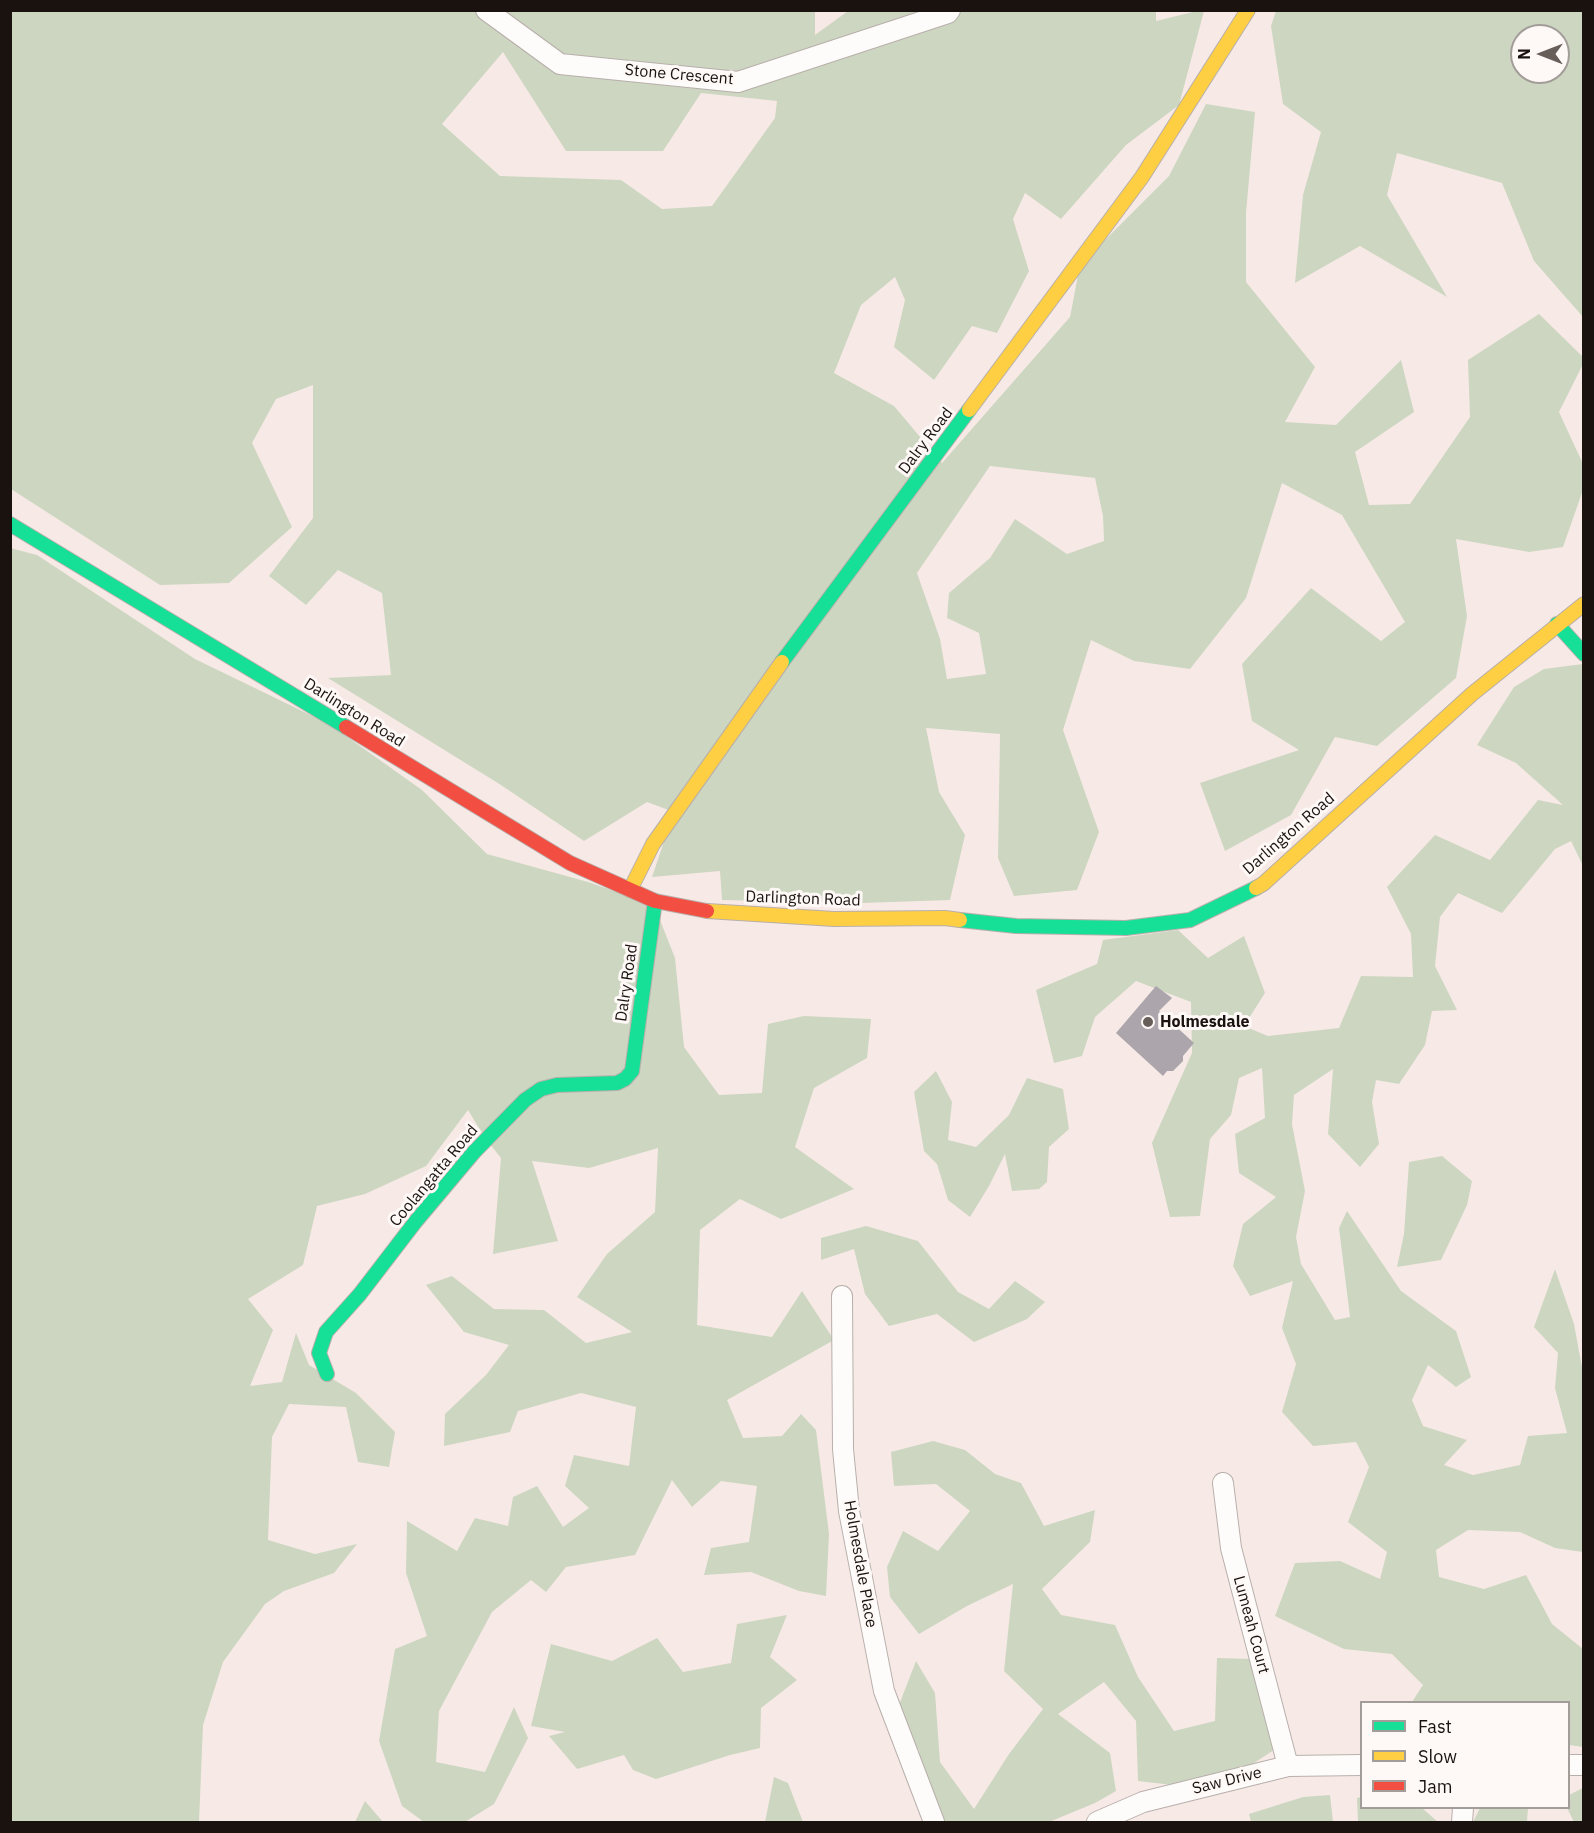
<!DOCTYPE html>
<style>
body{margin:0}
#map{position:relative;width:1594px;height:1833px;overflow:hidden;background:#f7eae6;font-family:"IBM Plex Sans",sans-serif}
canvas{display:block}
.frame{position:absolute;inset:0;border:12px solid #1a120f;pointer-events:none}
.legend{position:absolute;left:1360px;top:1701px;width:210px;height:108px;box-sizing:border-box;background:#fef9f7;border:2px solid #a39d9a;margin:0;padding:8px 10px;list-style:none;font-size:18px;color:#1a120f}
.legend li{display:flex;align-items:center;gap:12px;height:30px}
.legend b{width:30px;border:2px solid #a39d9a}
.north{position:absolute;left:1510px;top:24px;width:60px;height:60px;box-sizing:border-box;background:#fef9f7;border:2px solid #a39d9a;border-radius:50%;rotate:270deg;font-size:16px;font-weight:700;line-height:24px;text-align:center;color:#1a120f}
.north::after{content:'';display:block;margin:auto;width:21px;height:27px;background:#675e5a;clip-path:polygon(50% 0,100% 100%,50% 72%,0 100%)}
</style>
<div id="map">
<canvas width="1594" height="1833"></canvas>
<div class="frame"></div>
<ul class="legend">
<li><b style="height:8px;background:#16e098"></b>Fast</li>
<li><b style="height:8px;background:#ffcf43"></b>Slow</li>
<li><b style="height:8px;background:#f24e42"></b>Jam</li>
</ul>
<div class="north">N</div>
</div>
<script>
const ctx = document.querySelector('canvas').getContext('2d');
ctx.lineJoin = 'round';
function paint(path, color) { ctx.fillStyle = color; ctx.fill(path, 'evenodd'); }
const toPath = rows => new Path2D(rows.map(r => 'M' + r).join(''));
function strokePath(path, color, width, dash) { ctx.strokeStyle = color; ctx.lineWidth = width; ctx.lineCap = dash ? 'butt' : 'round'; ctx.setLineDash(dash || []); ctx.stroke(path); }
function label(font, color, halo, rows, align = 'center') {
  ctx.font = font + ' "IBM Plex Sans",sans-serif'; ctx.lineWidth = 6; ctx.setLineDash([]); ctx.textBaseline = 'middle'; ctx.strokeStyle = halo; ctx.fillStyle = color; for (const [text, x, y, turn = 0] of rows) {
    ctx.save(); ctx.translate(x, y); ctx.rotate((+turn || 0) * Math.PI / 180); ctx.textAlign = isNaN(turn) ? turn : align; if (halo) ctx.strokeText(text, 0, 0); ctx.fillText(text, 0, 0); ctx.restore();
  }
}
const green = toPath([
 [815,10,815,35,848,11,1156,10,1156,21,1197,11,1204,11,1179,105,1126,145,1061,219,1025,193,1013,219,1029,271,997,333,972,326,934,380,894,347,905,300,895,277,861,305,834,373,894,406,942,463,1070,317,1080,265,1169,176,1206,104,1255,112,1246,213,1246,282,1315,367,1285,422,1336,425,1401,360,1414,412,1355,452,1369,505,1410,504,1470,417,1468,360,1539,314,1583,357,1583,364,1559,412,1583,464,1583,490,1563,547,1529,552,1456,539,1467,616,1456,678,1377,746,1335,737,1291,815,1225,851,1200,783,1299,750,1252,721,1242,664,1311,588,1381,641,1405,622,1342,515,1282,483,1246,598,1190,669,1134,661,1091,640,1063,730,1099,832,1077,890,1014,896,998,858,1000,734,926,728,939,792,965,835,950,900,862,903,722,900,720,871,652,877,674,812,647,802,584,841,501,785,328,678,391,675,382,593,338,570,306,605,269,576,313,518,313,385,276,399,252,443,292,527,229,583,160,585,11,489,10,11],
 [503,52,566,151,663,151,701,93,777,101,775,118,712,206,662,209,621,180,500,176,442,124],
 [990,466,1095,478,1103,516,1104,541,1067,554,1015,519,990,558,949,593,947,618,979,633,986,674,947,679,940,639,917,573],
 [1276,11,1583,11,1583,317,1534,261,1502,183,1397,153,1387,195,1447,297,1360,246,1295,283,1303,195,1321,132,1283,104,1271,26],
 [1522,36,1558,36,1558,72,1522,72],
 [10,548,37,555,195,659,329,724,422,790,487,854,588,882,654,905,675,958,684,1047,719,1095,762,1093,768,1024,804,1016,871,1019,867,1058,814,1088,795,1147,854,1189,781,1219,740,1199,700,1230,697,1325,772,1337,802,1291,834,1340,727,1400,743,1438,782,1436,801,1414,816,1430,829,1534,826,1596,799,1591,751,1572,704,1575,711,1548,749,1542,757,1486,721,1481,692,1507,672,1480,635,1555,566,1567,546,1592,531,1580,492,1612,439,1711,436,1762,485,1772,514,1707,528,1738,494,1804,465,1822,424,1822,402,1806,379,1741,395,1649,427,1636,406,1573,407,1521,457,1551,475,1518,508,1526,513,1497,537,1486,563,1527,589,1508,565,1486,574,1455,629,1466,636,1407,581,1393,518,1411,510,1432,444,1446,445,1414,486,1375,509,1345,464,1332,426,1285,452,1276,494,1309,544,1310,586,1343,632,1332,577,1297,607,1254,655,1212,658,1148,589,1168,532,1161,558,1241,493,1254,501,1158,485,1138,468,1110,426,1166,365,1194,317,1206,303,1265,248,1299,273,1330,250,1386,282,1382,296,1333,309,1365,356,1393,395,1432,389,1467,358,1462,346,1407,289,1404,272,1437,268,1540,315,1554,357,1544,334,1573,284,1591,265,1604,223,1662,203,1725,199,1822,11,1822],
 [1583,664,1583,913,1582,915,1583,866,1571,841,1555,849,1502,913,1458,893,1440,917,1435,966,1457,1010,1432,1011,1425,1045,1399,1084,1376,1080,1372,1102,1379,1144,1360,1167,1328,1134,1333,1069,1294,1095,1292,1124,1305,1191,1296,1237,1301,1264,1335,1320,1350,1317,1339,1228,1347,1211,1401,1291,1456,1331,1471,1377,1456,1387,1428,1365,1412,1400,1423,1426,1467,1440,1444,1465,1473,1475,1520,1465,1528,1436,1567,1433,1555,1388,1558,1353,1534,1327,1555,1269,1574,1324,1583,1373,1583,1552,1555,1548,1520,1532,1468,1530,1436,1550,1439,1577,1484,1589,1526,1575,1552,1624,1583,1649,1583,1747,1569,1745,1568,1702,1412,1702,1423,1685,1392,1654,1344,1649,1275,1616,1295,1563,1340,1561,1380,1579,1387,1552,1348,1522,1369,1467,1356,1442,1313,1446,1282,1412,1296,1364,1282,1328,1293,1281,1250,1296,1233,1266,1243,1224,1276,1197,1239,1173,1235,1134,1265,1118,1262,1068,1239,1078,1231,1115,1210,1139,1200,1216,1170,1217,1152,1143,1192,1053,1191,1002,1136,981,1095,1017,1082,1056,1054,1063,1036,990,1097,964,1103,940,1178,930,1208,958,1244,936,1265,993,1244,1026,1268,1036,1339,1028,1361,976,1413,977,1411,934,1387,887,1435,835,1490,860,1538,800,1563,805,1516,763,1477,745,1514,687,1544,669],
 [936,1071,952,1102,948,1140,976,1147,1009,1115,1027,1078,1063,1089,1069,1129,1049,1147,1047,1182,1039,1189,1012,1191,1005,1154,989,1186,970,1217,948,1200,937,1164,924,1151,914,1092],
 [1442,1156,1472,1181,1467,1205,1441,1260,1397,1267,1404,1234,1409,1162],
 [866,1226,918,1241,958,1292,989,1309,1015,1281,1045,1302,1027,1319,974,1342,937,1314,889,1326,865,1294,854,1249,821,1260,821,1238],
 [933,1441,965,1450,995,1474,1021,1483,1044,1526,1095,1510,1090,1542,1042,1589,1061,1615,1115,1625,1138,1677,1174,1731,1215,1721,1217,1658,1252,1659,1277,1748,1245,1769,1181,1786,1138,1781,1136,1721,1104,1682,1058,1714,1110,1753,1116,1791,1095,1803,1049,1822,929,1822,919,1750,892,1723,916,1661,935,1693,940,1762,974,1809,1009,1754,1043,1709,1004,1671,1013,1584,967,1606,919,1634,890,1597,887,1567,903,1531,938,1551,970,1511,936,1484,894,1486,891,1452],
 [787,1615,770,1657,797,1680,761,1708,760,1748,730,1755,656,1779,633,1770,624,1755,577,1769,549,1736,565,1732,531,1726,551,1644,612,1661,657,1638,683,1672,731,1663,737,1624],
 [774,1777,788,1783,803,1822,765,1822],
 [1583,1788,1583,1822,1574,1822,1567,1808,1569,1795],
 [1330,1795,1333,1822,1251,1822,1249,1814,1303,1797],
 [1361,1797,1362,1808,1422,1808,1438,1822,1358,1822,1357,1798],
 [365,1801,383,1822,355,1822],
 [1480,1808,1528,1808,1527,1822,1473,1822]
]);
const building = toPath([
 [1156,986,1172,998,1159,1011,1194,1043,1183,1056,1183,1061,1173,1071,1167,1071,1163,1076,1116,1033]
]);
const street = toPath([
 [486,10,560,64,738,82,948,13,950,10],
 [842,1296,843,1449,849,1511,884,1691,934,1822],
 [1223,1483,1231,1548,1288,1766],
 [1568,1765,1584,1765],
 [1097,1822,1143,1802,1288,1766,1362,1765],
 [1462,1822,1463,1808]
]);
const fast = toPath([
 [10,524,346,727],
 [1557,624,1584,654],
 [782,662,969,410],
 [960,920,1016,926,1126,928,1190,920,1256,888],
 [327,1374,319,1353,326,1332,360,1294,416,1221,474,1152,525,1100,541,1089,557,1085,617,1083,625,1079,632,1071,655,901]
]);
const slow = toPath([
 [969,410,1142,177,1248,10],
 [1256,888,1263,884,1472,694,1584,604],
 [630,890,653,844,782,662],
 [707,911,834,919,945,918,960,920]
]);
const jam = toPath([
 [346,727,570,863,655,901,707,911]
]);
const markers = [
 [1148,1022,6,"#675e5a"]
];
const streetNames = [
 ["Stone Crescent",679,75,5],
 ["Dalry Road",926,441,-53],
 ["Darlington Road",354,713,32],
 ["Darlington Road",1289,834,-41],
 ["Darlington Road",803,899,2],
 ["Dalry Road",627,983,-82],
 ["Coolangatta Road",434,1176,-50],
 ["Holmesdale Place",860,1564,80],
 ["Lumeah Court",1251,1625,75],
 ["Saw Drive",1227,1781,-14]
];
const poiNames = [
 ["Holmesdale",1160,1022]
];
paint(green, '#cdd6c1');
paint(building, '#aca5ac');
strokePath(street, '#b8afab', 22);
strokePath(fast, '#b8afab', 16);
strokePath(slow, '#b8afab', 16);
strokePath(jam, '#b8afab', 16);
strokePath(street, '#fefcfb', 20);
strokePath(fast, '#16e098', 14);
strokePath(slow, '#ffcf43', 14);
strokePath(jam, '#f24e42', 14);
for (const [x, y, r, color] of markers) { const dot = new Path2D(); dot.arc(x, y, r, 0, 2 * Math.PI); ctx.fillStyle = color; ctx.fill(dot); strokePath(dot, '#fef9f7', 2); }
label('16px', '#1a120f', '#fef9f7', streetNames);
label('bold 16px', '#1a120f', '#fef9f7', poiNames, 'left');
</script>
